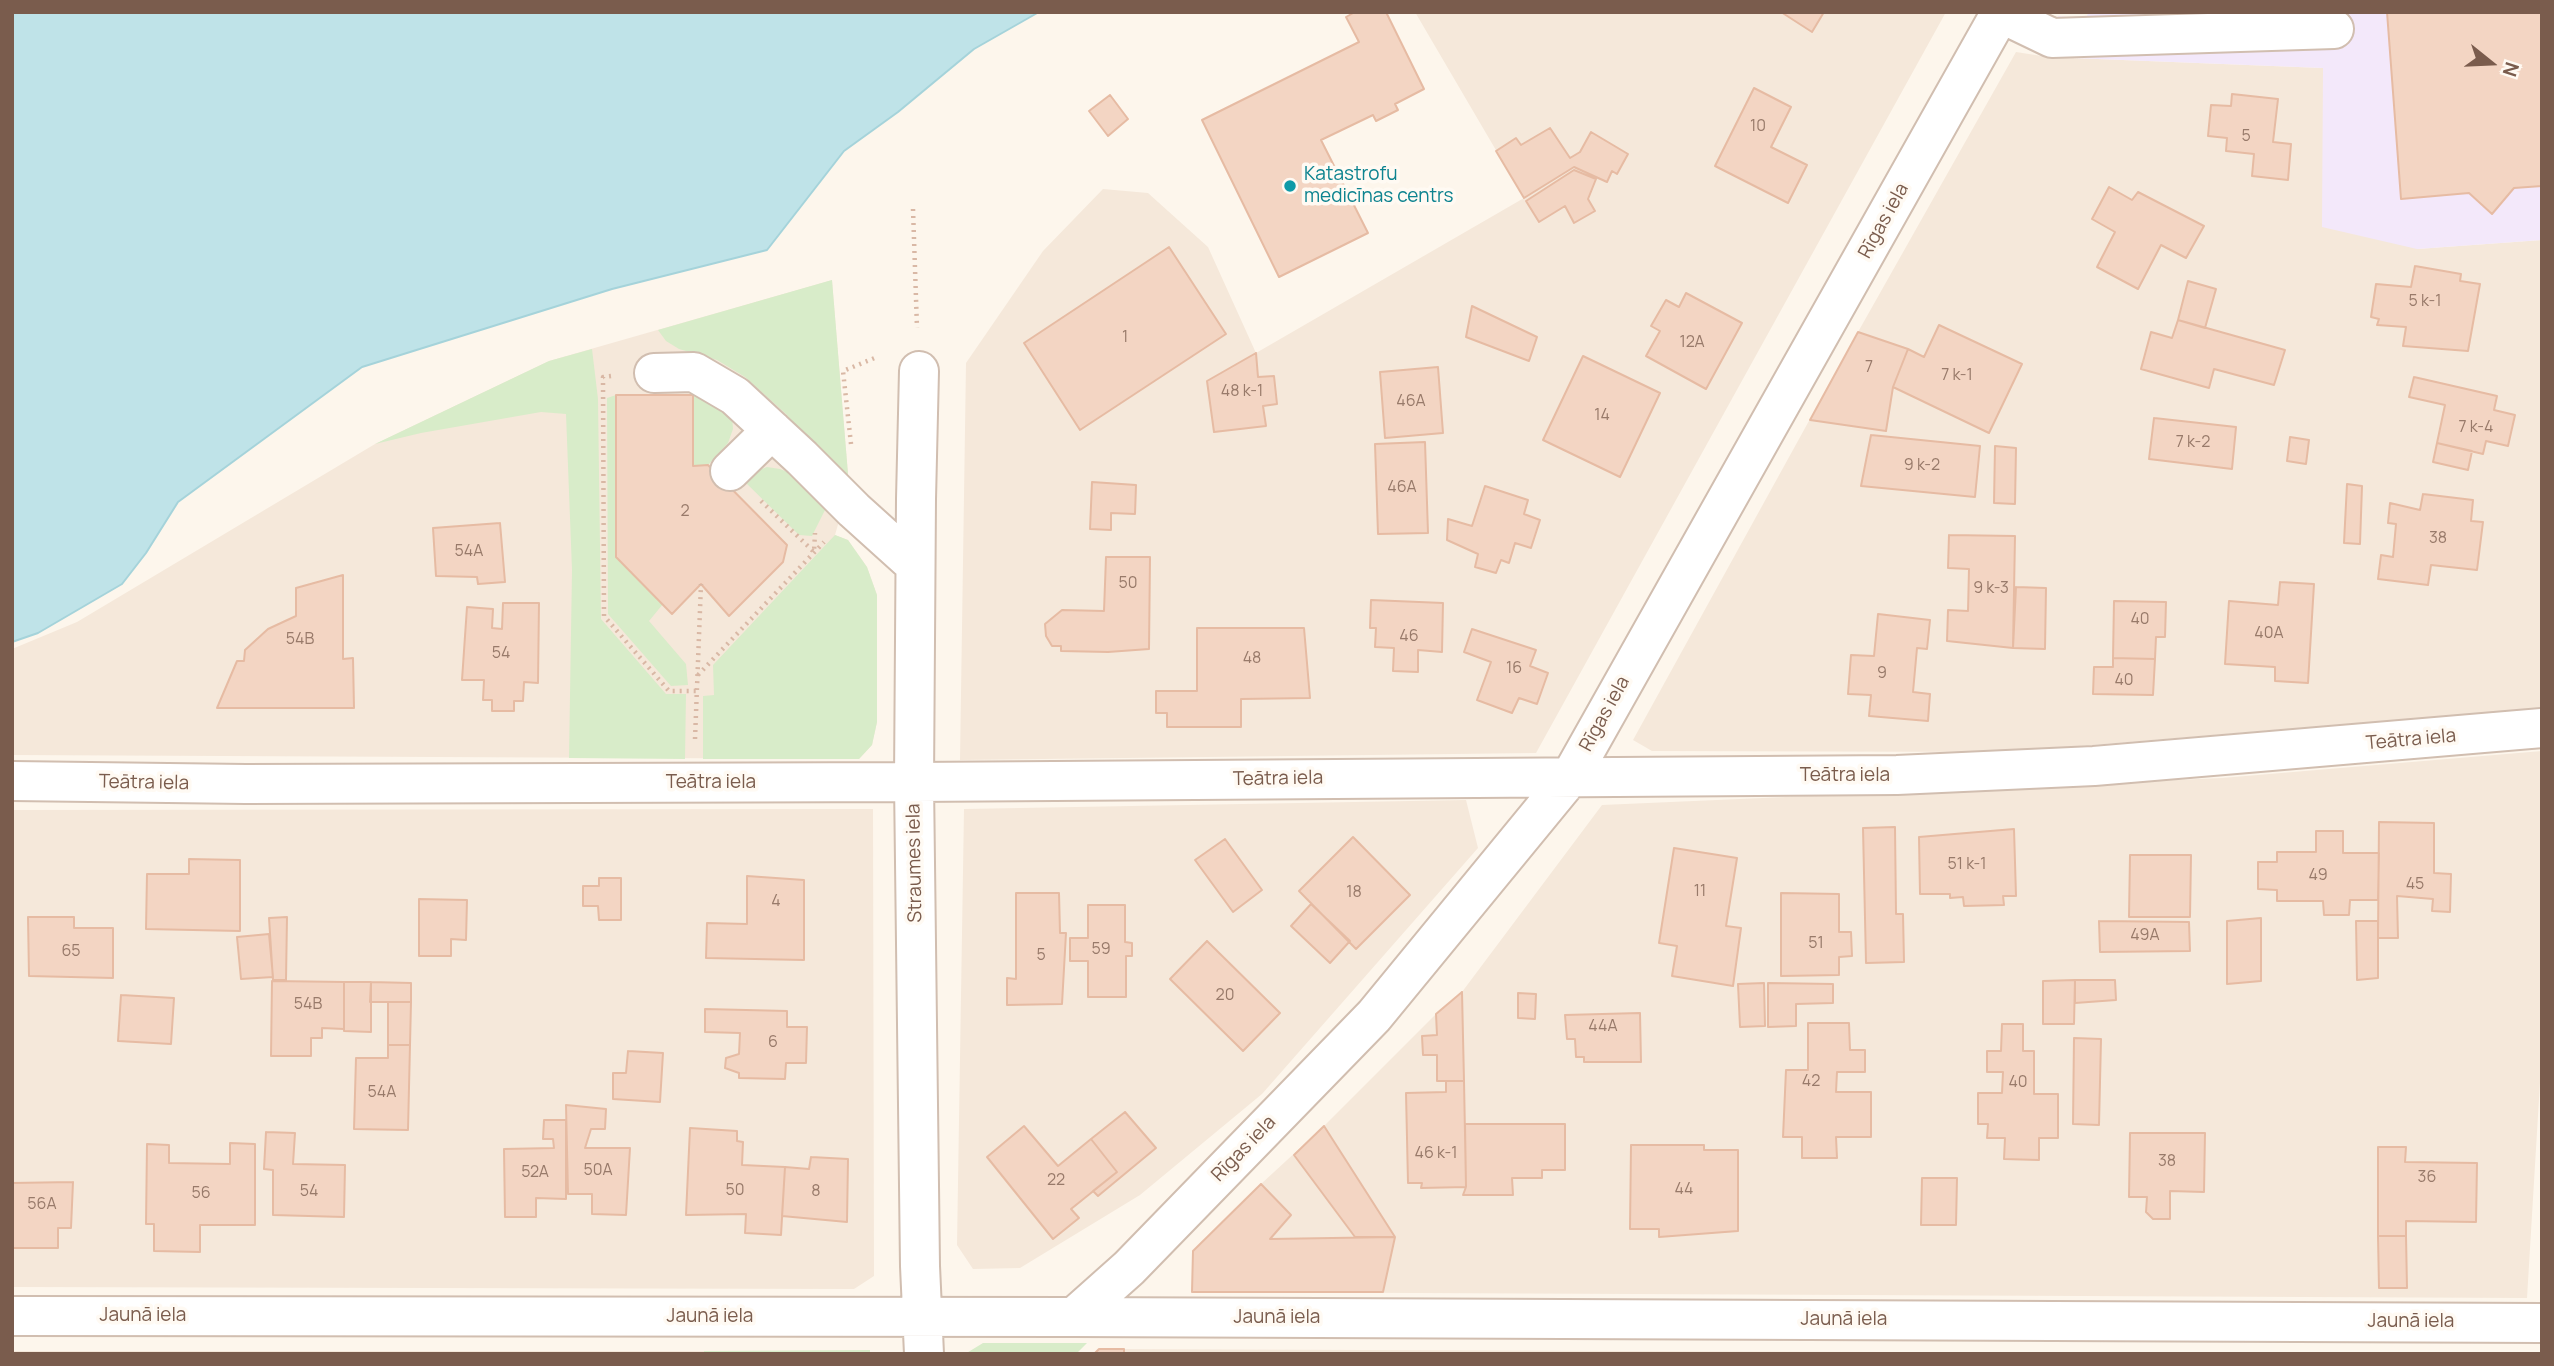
<!DOCTYPE html>
<meta charset="utf-8">
<style>
body{margin:0}
#map{position:relative;width:2554px;height:1366px;overflow:hidden;background:#fdf6ec;font-family:Manrope,sans-serif}
canvas{display:block}
.frame{position:absolute;inset:0;border:14px solid #7a5c4d;pointer-events:none}
.north{position:absolute;left:2456px;top:28px;width:70px;height:70px;-webkit-text-stroke:5px #fffaf3;paint-order:stroke;rotate:108deg;font-size:19px;font-weight:700;line-height:28px;text-align:center;color:#7a5c4d}
.north::after{content:'';display:block;margin:auto;width:24px;height:32px;background:#7a5c4d;clip-path:polygon(50% 0,100% 100%,50% 72%,0 100%)}
</style>
<div id="map">
<canvas width="2554" height="1366"></canvas>
<div class="frame"></div>
<div class="north">N</div>
</div>
<script>
const ctx = document.querySelector('canvas').getContext('2d');
ctx.lineJoin = 'round';
function paint(path, color) { ctx.fillStyle = color; ctx.fill(path, 'evenodd'); }
const toPath = rows => new Path2D(rows.map(r => 'M' + r).join(''));
function strokePath(path, color, width, dash) { ctx.strokeStyle = color; ctx.lineWidth = width; ctx.lineCap = dash ? 'butt' : 'round'; ctx.setLineDash(dash || []); ctx.stroke(path); }
function label(font, color, halo, rows, align = 'center') {
  ctx.font = font + ' Manrope,sans-serif'; ctx.lineWidth = 7; ctx.setLineDash([]); ctx.textBaseline = 'middle'; ctx.strokeStyle = halo; ctx.fillStyle = color; for (const [text, x, y, turn = 0] of rows) {
    ctx.save(); ctx.translate(x, y); ctx.rotate((+turn || 0) * Math.PI / 180); ctx.textAlign = isNaN(turn) ? turn : align; if (halo) ctx.strokeText(text, 0, 0); ctx.fillText(text, 0, 0); ctx.restore();
  }
}
const residential = toPath([
 [1415,12,1946,12,1536,753,960,760,966,363,1043,251,1103,189,1148,193,1208,247,1256,353,1524,198],
 [2016,52,2048,57,2323,68,2417,249,2542,240,2542,708,2007,752,1652,751,1633,740,1858,332],
 [832,280,849,486,835,535,848,540,867,567,877,595,877,722,872,745,859,759,12,755,12,649,77,622,375,444,549,361],
 [2542,751,2542,1049,2527,1298,1192,1292,1193,1251,1261,1184,1324,1126,1436,1014,1462,992,1602,805,2222,778],
 [1466,800,1478,848,1262,1094,1140,1195,1020,1268,973,1269,957,1245,964,809],
 [873,809,874,1276,854,1289,12,1287,12,810],
 [1099,1349,2427,1354,1094,1354],
 [12,1351,704,1351,704,1354,12,1354]
]);
const education = toPath([
 [2089,12,2542,12,2542,240,2417,249,2322,227,2323,68,2048,57,2058,16,2085,19]
]);
const green = toPath([
 [832,280,849,486,786,414,745,377,717,360,679,349,666,341,658,330],
 [592,349,598,399,601,619,666,694,686,694,685,759,569,758,572,570,566,414,541,412,421,433,375,444,549,361],
 [616,395,616,557,663,604,649,621,686,664,688,685,671,686,608,614,607,398],
 [693,395,710,396,732,416,733,429,728,443,708,465,693,466],
 [767,467,780,469,795,475,828,504,812,536,799,535,744,481,752,473],
 [835,535,848,540,867,567,877,595,877,722,872,745,859,759,703,759,703,696,714,695,713,665],
 [983,1343,1087,1343,1076,1354,965,1354],
 [870,1350,870,1354,704,1354,704,1351]
]);
const water = toPath([
 [12,12,1039,12,974,49,898,112,844,151,767,250,612,289,362,367,178,502,146,553,122,584,38,633,12,642,12,12]
]);
const building = toPath([
 [1355,12,1386,12,1424,89,1395,104,1398,110,1376,121,1373,115,1321,140,1368,233,1279,277,1202,120,1359,42,1346,17,1355,12],
 [1781,12,1824,12,1812,32,1781,12],
 [2162,12,2234,12,2234,13,2162,18,2162,12],
 [2387,12,2542,12,2542,186,2514,188,2492,214,2469,193,2401,199,2387,12],
 [1754,88,1791,107,1771,147,1807,165,1788,203,1715,166,1754,88],
 [2232,94,2278,99,2273,142,2291,144,2288,180,2252,176,2254,154,2226,151,2227,138,2208,136,2211,105,2231,106,2232,94],
 [1110,95,1128,119,1108,136,1089,111,1110,95],
 [1550,128,1570,158,1580,152,1591,132,1628,154,1617,174,1612,171,1607,182,1574,167,1524,198,1496,151,1516,138,1521,145,1550,128],
 [1574,170,1596,179,1588,199,1595,211,1574,223,1565,206,1539,222,1526,201,1574,170],
 [2109,187,2132,200,2138,192,2204,226,2186,258,2161,245,2138,289,2097,267,2115,232,2092,219,2109,187],
 [1169,247,1226,334,1080,430,1024,343,1169,247],
 [2415,266,2461,274,2460,281,2480,284,2468,351,2403,346,2406,327,2377,325,2379,319,2371,317,2376,284,2411,287,2415,266],
 [2188,281,2216,289,2205,328,2178,320,2188,281],
 [1686,293,1742,323,1706,389,1646,356,1660,331,1651,326,1666,300,1679,307,1686,293],
 [1472,306,1537,337,1529,361,1466,337,1472,306],
 [2178,320,2285,350,2274,385,2214,369,2209,388,2141,369,2151,332,2172,338,2178,320],
 [1939,325,2022,364,1989,433,1893,387,1908,349,1924,357,1939,325],
 [1858,332,1908,349,1893,387,1886,431,1810,420,1858,332],
 [1256,353,1258,377,1274,376,1277,404,1263,406,1266,426,1214,432,1207,381,1256,353],
 [1583,356,1660,393,1620,477,1543,440,1583,356],
 [1438,367,1443,433,1385,438,1380,372,1438,367],
 [2414,377,2497,396,2494,410,2515,415,2508,446,2486,441,2483,454,2437,443,2445,405,2409,397,2414,377],
 [616,395,693,395,693,466,708,465,787,545,783,562,729,616,701,584,672,614,616,557,616,395],
 [2154,418,2236,427,2232,469,2149,459,2154,418],
 [1871,435,1980,446,1975,497,1861,486,1871,435],
 [2290,437,2309,440,2306,464,2287,461,2290,437],
 [1425,442,1428,533,1378,534,1375,444,1425,442],
 [2437,443,2472,451,2468,470,2433,462,2437,443],
 [1995,446,2016,448,2015,504,1994,503,1995,446],
 [1092,482,1136,485,1135,514,1111,513,1111,530,1090,529,1092,482],
 [2347,484,2362,486,2360,544,2344,543,2347,484],
 [1485,486,1528,500,1524,514,1540,520,1531,548,1515,543,1509,563,1501,560,1496,573,1475,567,1478,554,1447,540,1448,519,1472,526,1485,486],
 [2423,494,2473,500,2471,521,2483,522,2477,570,2431,565,2428,585,2378,579,2381,555,2393,557,2396,524,2388,523,2390,503,2420,510,2423,494],
 [500,523,505,582,478,584,477,577,436,576,433,528,500,523],
 [1949,535,2015,536,2013,648,1947,641,1948,610,1968,611,1969,569,1948,568,1949,535],
 [1106,557,1150,557,1149,649,1108,652,1061,651,1061,646,1052,646,1046,636,1045,624,1062,610,1104,611,1106,557],
 [343,575,343,659,353,658,354,708,217,708,237,661,244,661,245,650,268,629,296,616,296,588,343,575],
 [2280,582,2314,584,2308,683,2275,681,2275,667,2225,664,2229,601,2278,605,2280,582],
 [2016,587,2046,588,2045,649,2013,648,2016,587],
 [1371,600,1443,603,1442,652,1418,650,1418,672,1393,671,1394,648,1375,647,1376,628,1370,628,1371,600],
 [2114,601,2166,602,2165,637,2156,637,2155,659,2113,658,2114,601],
 [503,603,539,603,538,683,524,682,523,701,514,701,514,711,492,711,492,700,483,700,484,680,462,680,467,607,493,609,492,628,502,629,503,603],
 [1878,614,1930,620,1927,649,1917,648,1913,692,1930,694,1928,721,1869,716,1871,695,1848,694,1851,655,1874,656,1878,614],
 [1197,628,1304,628,1310,698,1241,699,1241,727,1167,727,1167,713,1156,713,1156,691,1197,691,1197,628],
 [1472,629,1536,650,1530,666,1548,673,1537,704,1519,698,1512,713,1477,700,1491,662,1464,652,1472,629],
 [2113,658,2155,659,2153,695,2093,694,2094,667,2113,667,2113,658],
 [2379,822,2434,823,2434,873,2451,874,2450,912,2432,911,2433,899,2397,896,2398,938,2378,938,2379,822],
 [1895,827,1896,914,1903,914,1904,962,1866,963,1863,828,1895,827],
 [2014,829,2016,896,2003,896,2004,905,1964,906,1963,897,1950,898,1950,894,1920,894,1919,837,2014,829],
 [2316,831,2343,831,2343,853,2379,853,2378,900,2350,900,2349,915,2324,915,2323,901,2277,901,2277,890,2258,889,2258,862,2277,862,2277,852,2316,852,2316,831],
 [1353,837,1410,895,1356,949,1299,891,1353,837],
 [1225,839,1262,890,1233,912,1195,860,1225,839],
 [1674,848,1737,858,1726,926,1741,928,1733,986,1672,976,1677,946,1659,943,1674,848],
 [2130,855,2191,855,2190,917,2129,917,2130,855],
 [189,859,240,860,240,931,146,929,147,874,189,874,189,859],
 [747,876,804,880,804,960,706,958,707,923,747,924,747,876],
 [599,878,621,878,621,920,599,920,598,906,583,906,583,886,599,886,599,878],
 [1016,893,1059,893,1060,933,1066,933,1062,1004,1007,1005,1007,978,1016,979,1016,893],
 [1781,893,1839,894,1839,932,1851,932,1852,956,1839,957,1839,975,1781,976,1781,893],
 [419,899,467,900,466,940,451,939,451,956,419,956,419,899],
 [1311,904,1350,941,1330,963,1291,926,1311,904],
 [1088,905,1125,905,1125,942,1132,943,1132,956,1126,956,1126,997,1088,997,1088,961,1070,961,1070,938,1088,938,1088,905],
 [28,917,74,917,74,928,113,928,113,978,29,976,28,917],
 [287,917,286,980,273,980,269,918,287,917],
 [2261,918,2261,981,2227,984,2227,921,2261,918],
 [2099,921,2189,922,2190,951,2100,952,2099,921],
 [2356,921,2378,921,2378,978,2357,980,2356,921],
 [269,934,273,977,241,979,237,937,269,934],
 [1207,941,1280,1013,1243,1051,1170,979,1207,941],
 [2075,980,2074,1024,2043,1024,2043,981,2075,980],
 [2075,980,2115,980,2116,1000,2075,1003,2075,980],
 [272,981,344,982,344,1029,322,1028,322,1038,311,1038,311,1056,271,1056,272,981],
 [344,982,371,982,371,1032,344,1031,344,982],
 [371,982,411,983,411,1002,370,1002,371,982],
 [1764,983,1765,1026,1740,1027,1738,984,1764,983],
 [1768,983,1833,984,1833,1003,1796,1004,1796,1026,1768,1027,1768,983],
 [1462,992,1464,1081,1437,1081,1437,1055,1423,1055,1422,1036,1437,1035,1436,1014,1462,992],
 [1518,993,1536,994,1535,1019,1518,1018,1518,993],
 [121,995,174,998,171,1044,118,1041,121,995],
 [388,1002,411,1002,410,1045,388,1045,388,1002],
 [705,1009,787,1011,787,1027,807,1027,806,1063,786,1063,785,1079,739,1078,739,1073,725,1068,726,1058,739,1054,740,1033,705,1032,705,1009],
 [1640,1013,1641,1062,1584,1062,1584,1057,1576,1057,1575,1039,1567,1039,1565,1015,1640,1013],
 [1808,1023,1849,1023,1850,1050,1865,1050,1865,1072,1837,1072,1836,1092,1871,1092,1871,1137,1836,1137,1837,1158,1802,1158,1802,1137,1783,1137,1786,1070,1808,1070,1808,1023],
 [2002,1024,2023,1024,2023,1051,2034,1051,2034,1094,2058,1094,2058,1138,2039,1138,2039,1160,2004,1159,2005,1138,1987,1138,1988,1124,1978,1124,1978,1093,2002,1093,2003,1072,1987,1072,1987,1051,2001,1051,2002,1024],
 [2074,1038,2101,1039,2099,1125,2073,1124,2074,1038],
 [388,1045,410,1045,408,1130,354,1129,356,1058,388,1058,388,1045],
 [628,1051,663,1053,660,1102,613,1099,613,1073,626,1073,628,1051],
 [1446,1081,1464,1081,1466,1187,1421,1188,1422,1183,1408,1183,1406,1093,1446,1092,1446,1081],
 [566,1105,606,1109,605,1129,591,1129,585,1148,630,1148,626,1215,592,1214,592,1194,568,1194,566,1105],
 [1125,1112,1156,1148,1098,1196,1093,1191,1117,1172,1091,1139,1125,1112],
 [544,1120,566,1120,566,1199,536,1198,536,1217,505,1217,504,1149,554,1148,553,1139,543,1139,544,1120],
 [1465,1124,1565,1124,1565,1170,1542,1170,1542,1178,1512,1178,1513,1195,1463,1195,1466,1187,1465,1124],
 [1024,1126,1058,1166,1091,1139,1117,1172,1071,1209,1079,1218,1053,1239,987,1157,1024,1126],
 [1324,1126,1395,1237,1355,1237,1294,1155,1324,1126],
 [690,1128,737,1131,737,1141,743,1142,742,1165,785,1167,781,1235,745,1233,746,1214,686,1215,690,1128],
 [266,1132,295,1133,293,1164,345,1165,344,1217,273,1215,273,1170,264,1169,266,1132],
 [2130,1133,2205,1133,2204,1192,2170,1191,2170,1219,2153,1219,2146,1212,2147,1197,2129,1197,2130,1133],
 [230,1143,255,1144,255,1225,200,1225,200,1252,154,1251,154,1224,146,1224,147,1144,169,1145,169,1163,230,1164,230,1143],
 [1631,1145,1704,1145,1704,1150,1738,1150,1738,1231,1659,1237,1659,1229,1630,1229,1631,1145],
 [2378,1147,2406,1147,2405,1162,2477,1163,2476,1222,2406,1221,2406,1236,2378,1236,2378,1147],
 [811,1157,848,1159,847,1222,782,1216,785,1167,809,1169,811,1157],
 [1922,1178,1957,1178,1956,1225,1921,1225,1922,1178],
 [73,1182,71,1228,58,1228,58,1248,12,1248,12,1183,73,1182],
 [1261,1184,1291,1215,1270,1239,1395,1237,1383,1292,1192,1292,1193,1251,1261,1184],
 [2378,1236,2406,1236,2407,1288,2379,1288,2378,1236],
 [1099,1349,1124,1349,1124,1354,1094,1354,1099,1349]
]);
const path = toPath([
 [913,209,917,328],
 [611,376,603,377,604,616,669,691,697,691],
 [851,444,843,371,877,357],
 [761,501,814,552,815,533],
 [698,675,824,542],
 [695,739,701,584]
]);
const minor = toPath([
 [2000,13,2052,38,2334,29],
 [919,371,916,499,914,782,920,1266,924,1354],
 [654,373,694,372,735,396,802,458,854,510,915,565],
 [730,471,772,430],
 [12,781,246,784,914,782,1897,775,2094,766,2542,728],
 [12,1316,1074,1317,2542,1323],
 [1074,1317,1129,1268,1374,1016,1571,776,2001,12]
]);
const markers = [
 [1290,186,7,"#0f9aa8"]
];
const numberNames = [
 ["10",1758,127],
 ["5",2246,137],
 ["5 k-1",2425,302],
 ["1",1125,338],
 ["12A",1692,343],
 ["7",1869,368],
 ["7 k-1",1957,376],
 ["48 k-1",1242,392],
 ["46A",1411,402],
 ["14",1602,416],
 ["7 k-4",2476,428],
 ["7 k-2",2193,443],
 ["9 k-2",1922,466],
 ["46A",1402,488],
 ["2",685,512],
 ["38",2438,539],
 ["54A",469,552],
 ["50",1128,584],
 ["9 k-3",1991,589],
 ["40",2140,620],
 ["40A",2269,634],
 ["46",1409,637],
 ["54B",300,640],
 ["54",501,654],
 ["48",1252,659],
 ["16",1514,669],
 ["9",1882,674],
 ["40",2124,681],
 ["51 k-1",1967,865],
 ["49",2318,876],
 ["45",2415,885],
 ["11",1700,892],
 ["18",1354,893],
 ["4",776,902],
 ["49A",2145,936],
 ["51",1816,944],
 ["59",1101,950],
 ["65",71,952],
 ["5",1041,956],
 ["20",1225,996],
 ["54B",308,1005],
 ["44A",1603,1027],
 ["6",773,1043],
 ["42",1811,1082],
 ["40",2018,1083],
 ["54A",382,1093],
 ["46 k-1",1436,1154],
 ["38",2167,1162],
 ["50A",598,1171],
 ["52A",535,1173],
 ["36",2427,1178],
 ["22",1056,1181],
 ["44",1684,1190],
 ["50",735,1191],
 ["54",309,1192],
 ["8",816,1192],
 ["56",201,1194],
 ["56A",42,1205]
];
const cultureNames = [
 ["Katastrofu",1304,175],
 ["medicīnas centrs",1304,197]
];
const streetNames = [
 ["Rīgas iela",1884,221,-61],
 ["Rīgas iela",1605,714,-61],
 ["Teātra iela",2411,740,-5],
 ["Teātra iela",1845,776],
 ["Teātra iela",1278,779,-1],
 ["Teātra iela",144,783,1],
 ["Teātra iela",711,783],
 ["Straumes iela",915,863,-91],
 ["Rīgas iela",1244,1149,-46],
 ["Jaunā iela",143,1316],
 ["Jaunā iela",710,1317],
 ["Jaunā iela",1277,1318],
 ["Jaunā iela",1844,1320],
 ["Jaunā iela",2411,1322]
];
paint(residential, '#f5e8da');
paint(education, '#f3e8fa');
paint(green, '#d8ecc9');
paint(water, '#bfe3e8');
strokePath(water, '#a5d3da', 2);
paint(building, '#f3d5c3');
strokePath(building, '#e6bba3', 2);
strokePath(minor, '#d1beb0', 42);
strokePath(path, '#d9b8a5', 4.5, [2, 5]);
strokePath(minor, '#fff', 38);
for (const [x, y, r, color] of markers) { const dot = new Path2D(); dot.arc(x, y, r, 0, 2 * Math.PI); ctx.fillStyle = color; ctx.fill(dot); strokePath(dot, '#fffaf3', 2.5); }
label('16px', '#987a6a', null, numberNames);
label('19px', '#0d838f', '#fffaf3', cultureNames, 'left');
label('19px', '#7a5c4d', '#fffaf3', streetNames);
</script>
